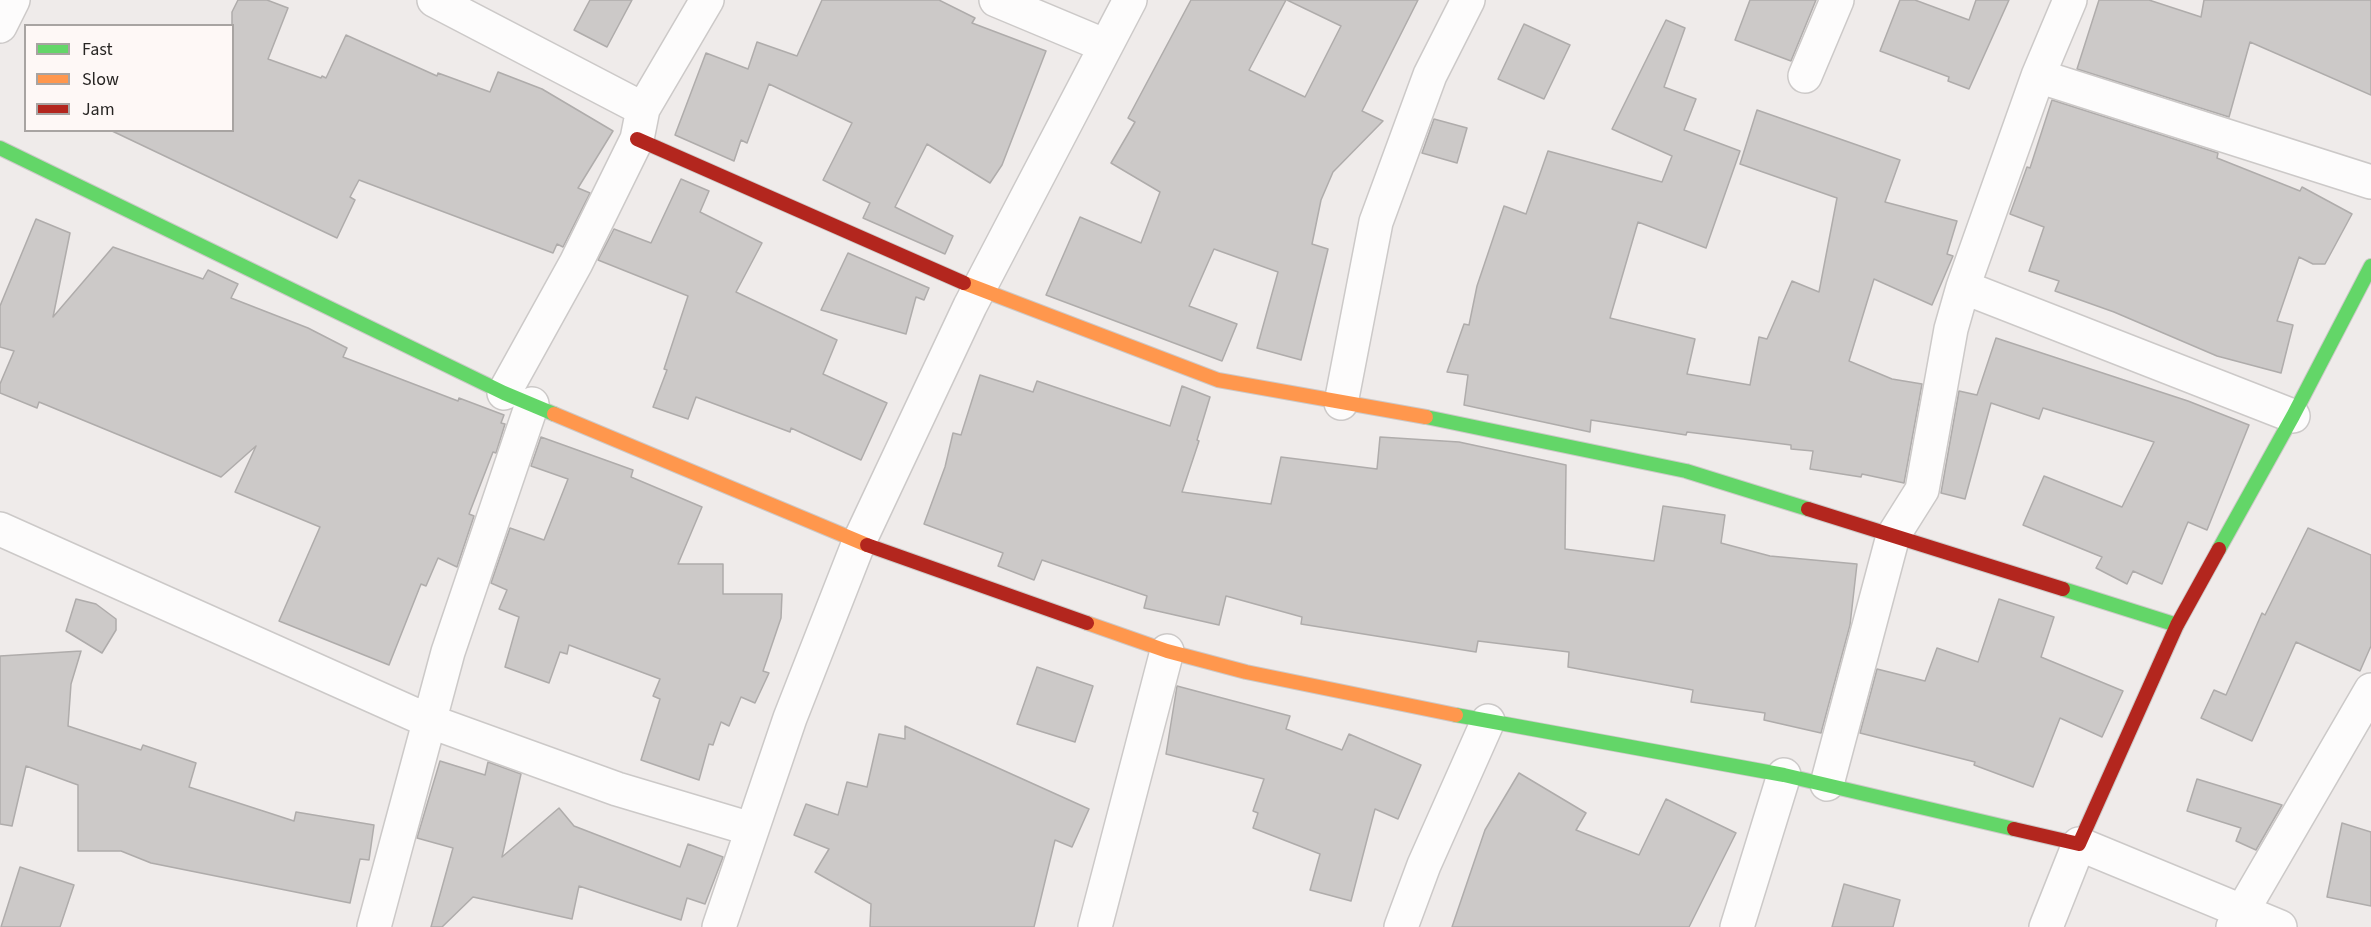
<!DOCTYPE html>
<style>
body{margin:0}
#map{position:relative;width:2371px;height:927px;overflow:hidden;background:#efebea;font-family:"Source Sans 3",sans-serif}
canvas{display:block}
.legend{position:absolute;left:24px;top:24px;width:210px;height:108px;box-sizing:border-box;background:#fef8f6;border:2px solid #a8a4a2;margin:0;padding:8px 10px;list-style:none;font-size:18px;color:#272523}
.legend li{display:flex;align-items:center;gap:12px;height:30px}
.legend b{width:30px;border:2px solid #a8a4a2}
</style>
<div id="map">
<canvas width="2371" height="927"></canvas>
<ul class="legend">
<li><b style="height:8px;background:#63d668"></b>Fast</li>
<li><b style="height:8px;background:#ff974d"></b>Slow</li>
<li><b style="height:8px;background:#b3261e"></b>Jam</li>
</ul>
</div>
<script>
const ctx = document.querySelector('canvas').getContext('2d');
ctx.lineJoin = 'round';
function paint(path, color) { ctx.fillStyle = color; ctx.fill(path, 'evenodd'); }
const toPath = rows => new Path2D(rows.map(r => 'M' + r).join(''));
function strokePath(path, color, width, dash) { ctx.strokeStyle = color; ctx.lineWidth = width; ctx.lineCap = dash ? 'butt' : 'round'; ctx.setLineDash(dash || []); ctx.stroke(path); }
const building = toPath([
 [238,0,267,0,288,8,268,59,321,78,322,76,326,78,346,35,437,76,438,73,490,92,498,72,542,89,613,131,578,188,590,193,563,247,557,244,553,253,359,180,350,197,355,200,337,238,110,130,232,130,232,12,238,0],
 [590,0,632,0,607,47,574,30,590,0],
 [822,0,939,0,975,18,972,23,1046,51,1002,165,990,183,927,144,895,207,953,236,945,254,863,218,870,203,823,180,852,123,769,84,747,143,741,140,734,161,675,135,706,53,748,69,757,42,797,56,822,0],
 [1191,0,1286,0,1249,70,1305,97,1341,26,1287,0,1418,0,1362,111,1383,121,1333,172,1321,200,1312,244,1328,249,1301,360,1257,348,1278,272,1214,249,1189,306,1237,324,1222,361,1046,295,1080,217,1141,243,1160,192,1111,163,1135,122,1128,118,1191,0],
 [1750,0,1816,0,1791,61,1735,40,1750,0],
 [1900,0,1915,0,1969,20,1976,0,2009,0,1969,89,1948,81,1949,77,1880,51,1900,0],
 [2099,0,2149,0,2201,17,2204,0,2371,0,2371,95,2250,42,2229,117,2077,69,2099,0],
 [1666,20,1685,28,1664,87,1696,99,1684,130,1740,151,1706,248,1638,222,1610,318,1695,339,1687,374,1750,385,1759,337,1767,339,1792,281,1819,292,1837,198,1740,164,1757,110,1900,160,1885,202,1957,221,1947,254,1953,256,1932,305,1874,279,1849,361,1892,379,1922,384,1904,483,1862,474,1861,477,1810,469,1813,451,1791,449,1791,445,1687,432,1686,435,1591,420,1590,432,1464,405,1468,375,1447,372,1464,324,1469,325,1477,286,1504,206,1526,214,1548,151,1662,182,1672,156,1612,129,1666,20],
 [1524,24,1570,45,1544,99,1498,79,1524,24],
 [2052,100,2218,153,2217,158,2300,191,2302,187,2352,214,2325,264,2313,264,2299,257,2277,321,2293,325,2281,373,2217,356,2114,312,2055,291,2059,281,2029,271,2044,227,2010,214,2027,167,2030,168,2052,100],
 [1434,119,1467,128,1457,163,1422,153,1434,119],
 [681,179,709,191,700,212,762,243,736,292,837,340,823,374,887,403,861,460,791,428,790,432,696,397,688,419,653,407,667,370,664,369,688,296,598,260,614,229,651,243,681,179],
 [36,219,70,233,53,317,113,247,203,279,208,270,238,284,231,298,308,328,347,348,343,357,458,401,459,398,504,415,501,423,505,424,496,453,493,452,469,514,474,516,457,567,438,558,426,586,421,584,389,665,279,621,320,527,235,492,256,446,221,477,39,402,37,408,0,393,0,384,14,351,0,347,0,306,36,219],
 [848,253,929,288,924,300,916,297,906,334,821,310,848,253],
 [1996,338,2188,401,2249,425,2207,530,2188,522,2162,584,2133,571,2127,584,2096,568,2102,557,2023,525,2044,476,2122,507,2154,442,2043,408,2039,419,1991,403,1965,499,1941,493,1959,391,1977,395,1996,338],
 [980,375,1033,392,1037,381,1170,426,1182,386,1210,397,1197,440,1199,441,1182,492,1271,504,1281,457,1377,469,1380,437,1459,442,1566,465,1565,549,1654,561,1663,506,1725,515,1721,543,1770,556,1857,564,1850,625,1821,733,1764,720,1765,713,1691,702,1693,690,1568,667,1569,652,1478,641,1476,652,1301,624,1302,617,1226,596,1219,625,1144,608,1147,596,1042,560,1034,580,998,566,1003,553,924,524,945,467,953,433,961,435,980,375],
 [541,437,633,470,631,477,702,507,678,564,723,564,723,594,782,594,781,618,763,671,769,673,755,703,741,697,729,726,721,722,713,745,709,744,699,780,641,760,660,699,653,696,660,679,569,645,567,654,560,652,549,683,505,667,519,617,499,609,507,590,491,583,510,528,544,540,568,479,531,466,541,437],
 [2308,528,2371,555,2371,646,2360,671,2296,642,2252,741,2201,718,2214,690,2226,695,2262,613,2265,615,2308,528],
 [76,599,96,604,116,619,116,630,102,653,66,631,76,599],
 [1999,599,2054,617,2041,657,2123,691,2102,737,2060,718,2033,787,1974,765,1975,762,1860,733,1877,669,1925,681,1937,648,1978,662,1999,599],
 [81,651,71,684,68,726,141,750,143,745,196,763,189,787,294,821,296,812,374,825,369,860,360,859,350,903,151,863,121,851,78,851,78,785,26,766,12,826,0,824,0,656,81,651],
 [1037,667,1093,686,1075,742,1017,724,1037,667],
 [1177,686,1290,716,1286,729,1342,750,1349,734,1421,765,1398,819,1375,809,1351,901,1310,890,1320,854,1253,828,1258,813,1253,811,1264,779,1166,754,1177,686],
 [905,726,1089,809,1072,847,1055,840,1034,927,870,927,871,904,815,872,829,849,794,835,806,804,838,815,847,782,867,787,879,734,905,739,905,726],
 [440,761,485,775,488,762,521,774,502,857,559,808,574,826,680,867,688,844,723,857,705,904,687,898,681,920,579,886,572,919,473,897,442,927,431,927,453,848,417,838,440,761],
 [1519,773,1586,813,1576,830,1639,855,1666,799,1736,833,1689,927,1452,927,1485,830,1519,773],
 [2197,779,2282,805,2256,850,2236,841,2241,828,2187,811,2197,779],
 [2342,823,2371,832,2371,906,2327,897,2342,823],
 [20,867,74,885,60,927,1,927,20,867],
 [1844,884,1900,900,1893,927,1832,927,1844,884]
]);
const street = toPath([
 [434,0,643,109],
 [996,0,1106,46],
 [0,26,13,0],
 [1805,76,1837,0],
 [2038,76,2371,182],
 [1963,287,2293,416],
 [504,393,576,263,637,139,643,109,707,0],
 [1341,403,1376,222,1430,75,1468,0],
 [0,529,429,721,617,789,751,829],
 [1827,784,1893,536,1922,490,1951,329,1963,287,2038,76,2070,0],
 [374,927,448,652,532,404],
 [719,927,790,718,859,542,970,306,1130,0],
 [1095,927,1167,651],
 [1401,927,1424,865,1488,721],
 [1737,927,1784,775],
 [2046,927,2079,844,2280,927],
 [2233,927,2371,690]
]);
const fast = toPath([
 [0,148,504,393,554,414],
 [1426,417,1686,471,1808,509],
 [2219,549,2293,416,2371,266],
 [2063,589,2177,625],
 [1456,715,1784,775,2014,829]
]);
const slow = toPath([
 [964,283,1218,380,1426,417],
 [554,414,867,545],
 [1087,623,1167,651,1246,672,1456,715]
]);
const jam = toPath([
 [637,139,964,283],
 [1808,509,2063,589],
 [867,545,1087,623],
 [2014,829,2079,844,2177,625,2219,549]
]);
paint(building, '#ccc9c8');
strokePath(building, '#afacab', 1.5);
strokePath(street, '#ccc9c8', 36);
strokePath(fast, '#ccc9c8', 16);
strokePath(slow, '#ccc9c8', 16);
strokePath(jam, '#ccc9c8', 16);
strokePath(street, '#fdfcfc', 33);
strokePath(fast, '#63d668', 14);
strokePath(slow, '#ff974d', 14);
strokePath(jam, '#b3261e', 14);
</script>
